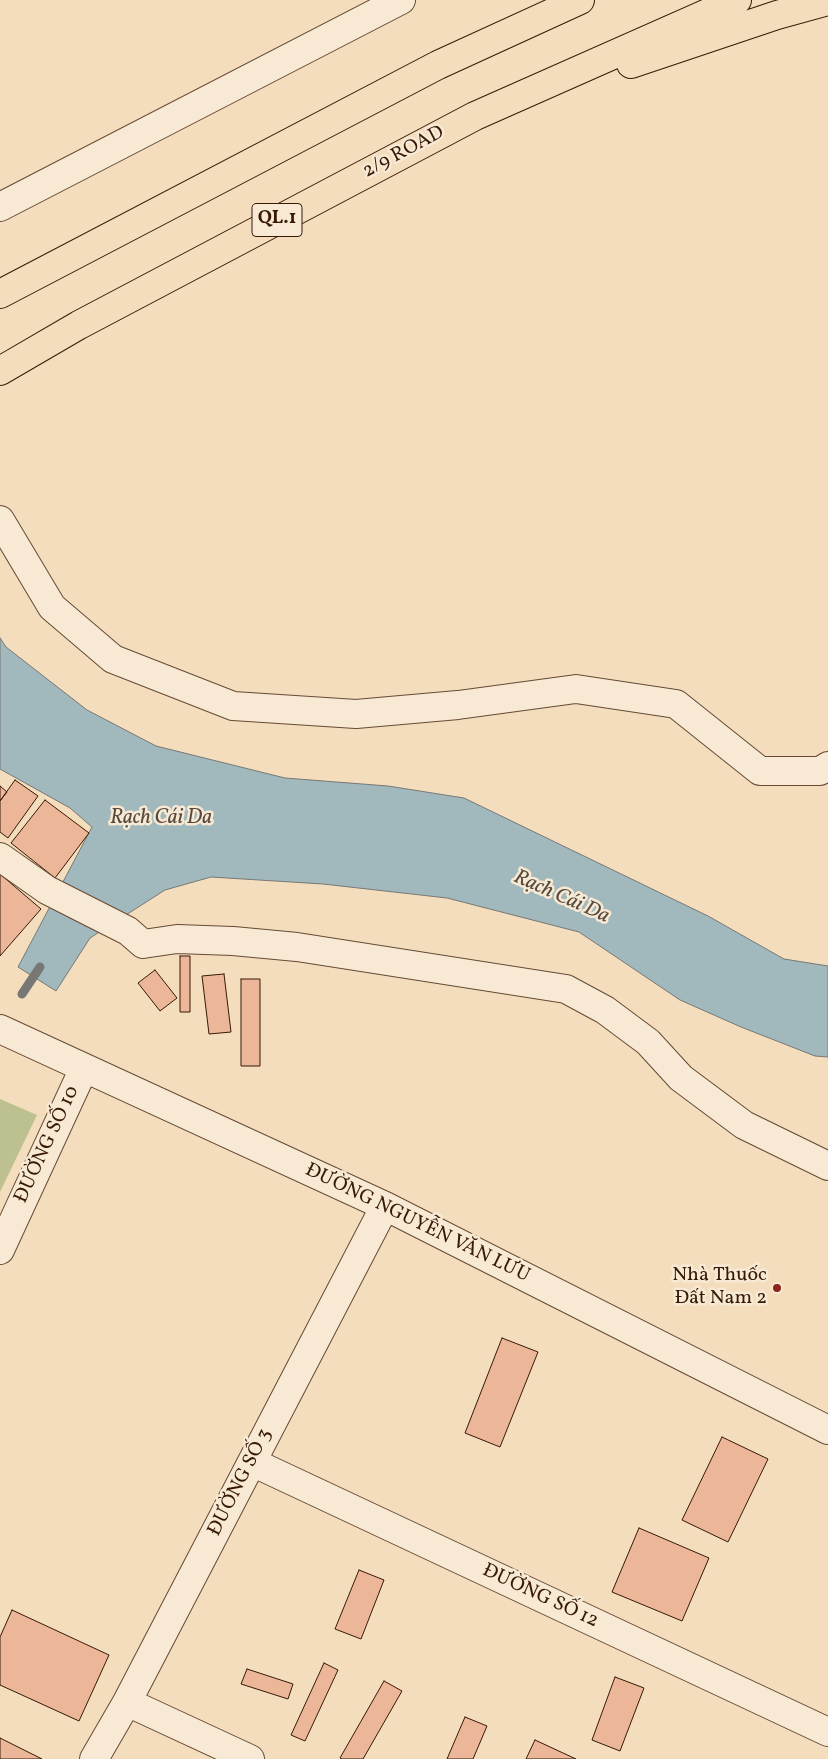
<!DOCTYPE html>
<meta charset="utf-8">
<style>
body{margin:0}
canvas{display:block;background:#f3ddbd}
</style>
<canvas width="828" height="1759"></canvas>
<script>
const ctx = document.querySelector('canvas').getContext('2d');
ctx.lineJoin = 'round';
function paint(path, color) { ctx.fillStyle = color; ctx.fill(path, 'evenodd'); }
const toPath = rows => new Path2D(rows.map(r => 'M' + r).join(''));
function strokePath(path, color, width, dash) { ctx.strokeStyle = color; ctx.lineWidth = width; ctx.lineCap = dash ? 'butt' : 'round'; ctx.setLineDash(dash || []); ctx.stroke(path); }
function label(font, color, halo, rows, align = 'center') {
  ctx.font = font + ' Vollkorn,serif'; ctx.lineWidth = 5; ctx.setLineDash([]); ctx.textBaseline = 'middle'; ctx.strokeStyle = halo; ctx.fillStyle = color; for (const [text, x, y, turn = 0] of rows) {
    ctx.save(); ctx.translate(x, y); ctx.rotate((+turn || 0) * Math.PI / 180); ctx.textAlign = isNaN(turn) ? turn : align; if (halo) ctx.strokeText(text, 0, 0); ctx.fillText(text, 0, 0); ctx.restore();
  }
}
const green = toPath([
 [0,1099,37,1115,0,1192]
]);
const water = toPath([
 [0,638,6,647,87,710,156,746,285,778,388,786,464,798,708,916,784,959,828,966,828,1057,815,1056,741,1027,680,1000,579,932,447,898,323,884,211,877,165,890,90,938,56,991,18,967,92,827,70,808,0,769,0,638]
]);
const stream = toPath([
 [22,994,40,967]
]);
const building = toPath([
 [15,780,38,796,8,838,0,832,0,801,15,780],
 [0,786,7,792,0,801,0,786],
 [45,800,89,833,55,878,11,843,45,800],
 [0,874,41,909,0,956,0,874],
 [180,956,190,956,190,1012,180,1012,180,956],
 [155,970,177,998,160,1011,138,983,155,970],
 [224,974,231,1032,209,1034,202,976,224,974],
 [241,979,260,979,260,1066,241,1066,241,979],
 [502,1338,538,1352,500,1447,465,1433,502,1338],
 [722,1437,768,1459,728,1542,682,1520,722,1437],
 [639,1528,709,1558,682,1621,612,1592,639,1528],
 [359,1570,384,1580,361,1639,335,1629,359,1570],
 [12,1610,109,1655,79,1721,0,1685,0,1637,12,1610],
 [324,1663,338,1670,305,1741,291,1735,324,1663],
 [247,1669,293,1684,288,1699,241,1684,247,1669],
 [615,1677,644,1688,620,1751,592,1740,615,1677],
 [384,1681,402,1691,363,1759,342,1759,340,1758,384,1681],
 [465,1717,487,1726,473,1759,447,1759,465,1717],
 [0,1738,42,1759,0,1759,0,1738],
 [535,1740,576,1759,526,1759,535,1740]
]);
const minor = toPath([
 [0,207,401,0],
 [0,520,52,607,113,659,233,706,356,714,458,705,576,689,676,704,760,771,820,771,828,766],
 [0,857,47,890,128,931,143,944,177,939,233,941,297,947,566,989,605,1010,648,1042,681,1078,744,1125,828,1166],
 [0,1029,385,1206,828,1430],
 [0,1250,84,1068],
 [252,1462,828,1732],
 [127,1702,250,1759],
 [94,1759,127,1702,385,1206]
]);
const highway = toPath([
 [631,64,777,15,828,1],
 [0,294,438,65,580,0],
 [0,371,79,325,475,116,737,0]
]);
const markers = [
 [777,1288,5,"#8f2418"]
];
const shields = [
 [277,220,50]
];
const shieldNames = [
 ["QL.1",277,220]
];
const streetNames = [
 ["2/9 ROAD",404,153,-28],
 ["ĐƯỜNG SỐ 10",48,1145,-65],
 ["ĐƯỜNG NGUYỄN VĂN LƯU",417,1224,26],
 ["ĐƯỜNG SỐ 3",241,1483,-63],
 ["ĐƯỜNG SỐ 12",540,1597,25]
];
const poiNames = [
 ["Nhà Thuốc",767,1276],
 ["Đất Nam 2",767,1299]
];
const waterNames = [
 ["Rạch Cái Da",161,819],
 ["Rạch Cái Da",561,898,24]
];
paint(green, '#bdc08f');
paint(water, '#a1b8bd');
strokePath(water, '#777874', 1);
strokePath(stream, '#777874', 9);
paint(building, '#ecb698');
strokePath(building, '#371906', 1);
strokePath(minor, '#664a34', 30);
strokePath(highway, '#371906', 30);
strokePath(minor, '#f7e9d4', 28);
strokePath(highway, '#f3ddbd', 28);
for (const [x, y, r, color] of markers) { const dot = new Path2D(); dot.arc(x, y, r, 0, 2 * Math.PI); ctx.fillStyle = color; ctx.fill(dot); strokePath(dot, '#f7e9d4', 2); }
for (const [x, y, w] of shields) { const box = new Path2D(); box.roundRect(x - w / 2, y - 16.5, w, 33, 4); ctx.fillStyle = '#f7e9d4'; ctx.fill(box); strokePath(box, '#371906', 1); }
label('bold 19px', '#371906', null, shieldNames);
label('20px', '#371906', '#f7e9d4', streetNames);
label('20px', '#371906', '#f7e9d4', poiNames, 'right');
label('italic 21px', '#57493d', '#f7e9d4', waterNames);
</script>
